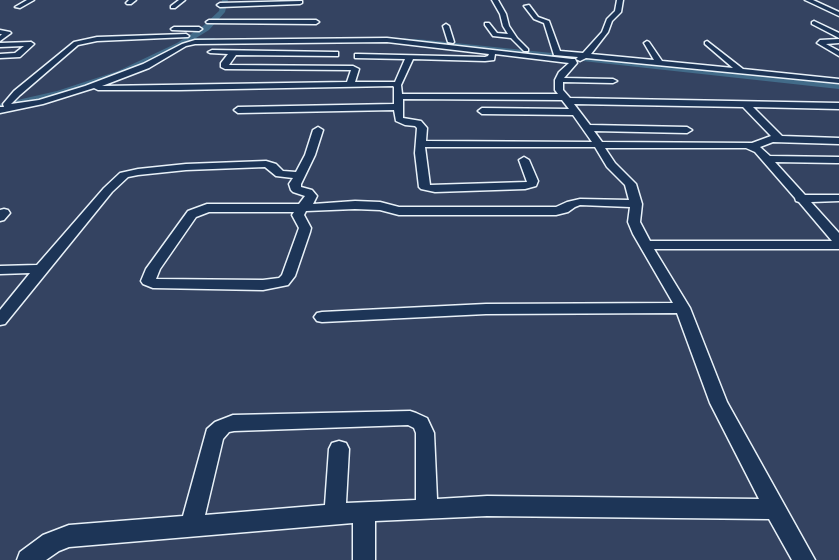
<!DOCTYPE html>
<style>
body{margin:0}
canvas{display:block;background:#344361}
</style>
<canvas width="839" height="560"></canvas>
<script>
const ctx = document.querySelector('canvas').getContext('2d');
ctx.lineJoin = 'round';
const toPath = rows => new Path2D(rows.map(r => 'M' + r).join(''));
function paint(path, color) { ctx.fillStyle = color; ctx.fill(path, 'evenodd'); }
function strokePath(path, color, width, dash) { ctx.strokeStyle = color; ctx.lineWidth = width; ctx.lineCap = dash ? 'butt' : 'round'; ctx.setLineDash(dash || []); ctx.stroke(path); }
const canal = toPath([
 [222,0,228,0,225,12,209,30,196,38,214,38,218,40,217,42,189,42,124,75,63,95,0,110,0,104,57,91,118,71,177,43,203,26,219,11,222,0],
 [382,37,427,40,839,83,839,89,427,44,385,41,381,39,382,37]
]);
const street = toPath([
 [27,0,34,0,20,8,15,7,27,0],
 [129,0,136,0,131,4,127,4,126,3,129,0],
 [179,0,185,0,175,8,171,8,171,6,179,0],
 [492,0,498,0,506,14,509,26,517,38,528,49,528,51,524,51,511,38,493,36,485,25,485,23,489,23,497,33,508,34,503,26,500,14,492,0],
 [617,0,623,0,621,12,612,21,608,32,591,54,654,60,644,43,647,41,649,42,662,61,733,68,705,44,705,42,707,41,743,69,839,79,839,83,586,58,580,61,576,59,578,57,554,55,544,23,534,19,524,6,529,5,538,17,549,21,560,51,583,53,602,32,607,19,615,11,617,0],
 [805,0,813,0,839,12,839,16,805,0],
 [302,1,302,3,300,4,220,7,217,5,220,3,302,1],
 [209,20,316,20,319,22,316,24,207,23,206,22,209,20],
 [814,21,839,33,839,38,812,24,812,22,814,21],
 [446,24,449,26,454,42,453,43,448,42,443,26,446,24],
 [174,27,199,27,202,29,199,31,172,30,171,29,174,27],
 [0,30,10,32,11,33,0,41,0,36,2,34,0,34,0,30],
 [186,34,189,36,188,37,97,41,78,45,20,95,11,104,39,100,85,86,143,64,182,44,195,40,387,38,572,59,575,59,577,63,564,78,613,79,617,81,613,83,563,82,563,90,570,98,839,103,839,109,753,107,782,136,839,138,839,144,773,142,760,147,770,156,839,157,839,163,837,163,775,162,805,195,839,195,839,201,811,202,839,233,839,249,654,249,690,308,727,402,815,560,792,560,769,519,487,516,375,521,375,560,353,560,353,523,69,547,59,551,46,560,17,560,20,552,43,535,69,525,183,516,207,429,215,422,233,415,410,411,416,413,427,418,434,433,437,499,487,496,759,499,710,403,677,313,486,314,322,322,317,321,314,317,317,313,322,312,486,304,673,303,633,234,628,222,630,207,580,205,575,207,568,212,556,215,399,215,380,210,355,209,306,211,304,215,311,228,310,232,295,276,288,285,263,290,153,288,143,284,141,281,146,269,188,211,207,204,299,204,305,196,293,192,291,190,289,184,293,178,276,176,265,167,186,170,138,175,128,177,112,192,5,324,0,325,0,310,30,273,0,274,0,266,37,265,104,188,120,173,138,169,186,164,266,161,276,164,283,171,296,172,305,155,313,130,318,127,323,130,315,155,301,184,301,187,312,190,317,196,313,204,355,201,380,202,399,207,556,207,567,202,580,199,629,200,625,185,607,167,595,147,425,147,430,185,527,182,519,160,524,157,529,160,538,181,536,186,525,189,435,192,421,189,419,187,415,153,417,128,415,126,405,125,396,121,394,110,238,113,234,110,238,107,394,104,394,87,393,86,179,90,98,90,94,88,43,104,0,113,0,107,4,107,3,104,14,91,74,42,97,37,186,34],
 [387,42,489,54,488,56,485,57,358,54,355,54,355,58,405,59,395,82,355,82,359,69,353,66,229,65,236,55,338,56,338,52,335,52,212,50,208,52,210,53,228,54,221,63,221,67,225,69,351,70,347,82,102,86,149,68,186,46,195,44,387,42],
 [495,54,569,63,559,72,555,80,555,90,558,94,402,94,401,85,413,59,485,61,494,60,495,54],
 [403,99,562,100,569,109,482,108,478,111,482,114,573,115,592,142,426,141,427,128,421,121,403,118,403,99],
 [574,104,743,107,771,136,752,143,602,142,594,131,687,133,692,130,687,127,590,125,574,104],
 [605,148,746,148,755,152,795,198,796,201,799,202,832,241,650,241,640,222,642,204,636,184,615,163,605,148],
 [209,212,294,212,292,215,299,228,282,275,279,278,263,280,156,279,160,269,196,217,209,212],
 [408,425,414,428,416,433,416,500,346,503,349,449,346,443,339,441,332,443,329,449,325,505,205,515,223,439,229,432,234,431,408,425],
 [839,39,839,43,826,44,839,51,839,56,817,43,820,40,839,39],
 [31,42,34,44,33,45,20,57,0,58,0,54,15,53,24,46,0,47,0,43,31,42],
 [4,209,8,210,10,213,4,220,0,221,0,210,4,209]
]);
paint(canal, '#426b89');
strokePath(street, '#e8f1f8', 3);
paint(street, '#1d3557');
</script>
